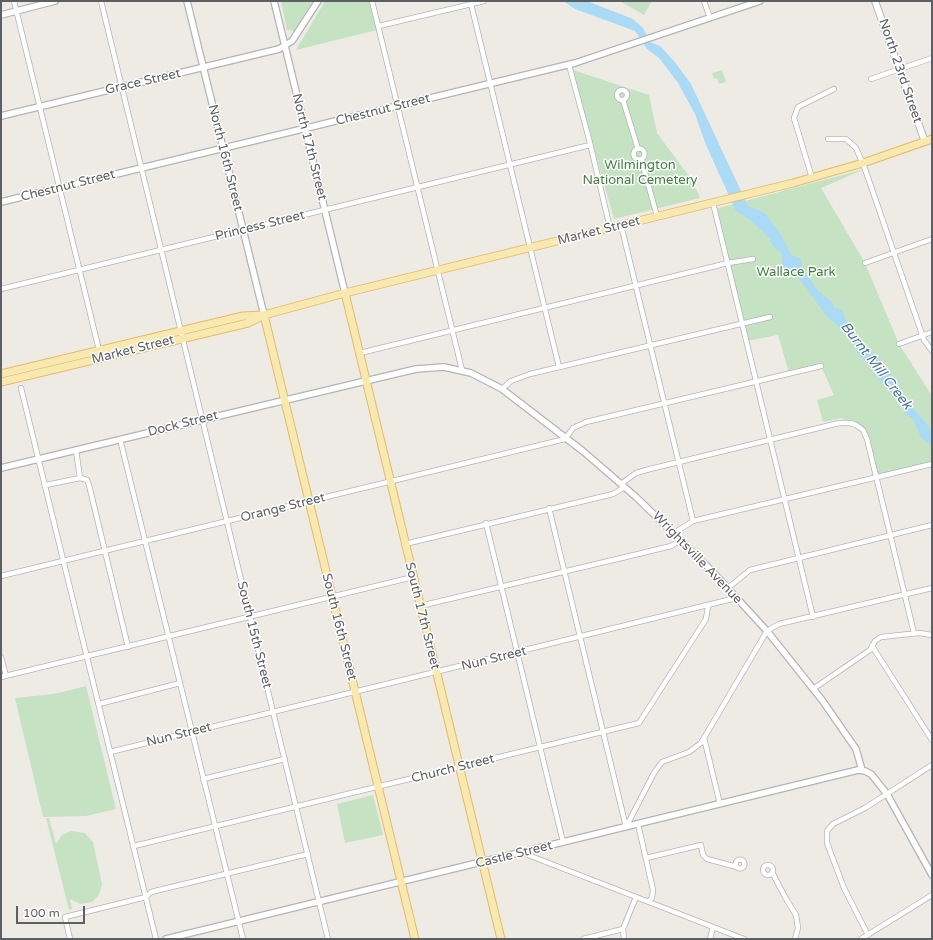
<!DOCTYPE html>
<style>
body{margin:0}
#map{position:relative;width:933px;height:940px;overflow:hidden;background:#eeebe5;font-family:"Varela Round",sans-serif}
canvas{display:block}
.frame{position:absolute;inset:0;border:2px solid #5c6064;pointer-events:none}
.scale{position:absolute;left:16px;top:906px;width:69px;height:18px;box-sizing:border-box;border:2px solid #5c6064;border-top:0;padding-left:5px;font-size:12px;line-height:14px;white-space:nowrap;color:#5c6064;-webkit-text-stroke:3px #fff;paint-order:stroke}
</style>
<div id="map">
<canvas width="933" height="940"></canvas>
<div class="frame"></div>
<div class="scale">100 m</div>
</div>
<script>
const ctx = document.querySelector('canvas').getContext('2d');
ctx.lineJoin = 'round';
function paint(path, color) { ctx.fillStyle = color; ctx.fill(path, 'evenodd'); }
const toPath = rows => new Path2D(rows.map(r => 'M' + r).join(''));
function strokePath(path, color, width, dash) { ctx.strokeStyle = color; ctx.lineWidth = width; ctx.lineCap = dash ? 'butt' : 'round'; ctx.setLineDash(dash || []); ctx.stroke(path); }
function label(font, color, halo, rows, align = 'center') {
  ctx.font = font + ' "Varela Round",sans-serif'; ctx.lineWidth = 3; ctx.setLineDash([]); ctx.textBaseline = 'middle'; ctx.strokeStyle = halo; ctx.fillStyle = color; for (const [text, x, y, turn = 0] of rows) {
    ctx.save(); ctx.translate(x, y); ctx.rotate((+turn || 0) * Math.PI / 180); ctx.textAlign = isNaN(turn) ? turn : align; if (halo) ctx.strokeText(text, 0, 0); ctx.fillText(text, 0, 0); ctx.restore();
  }
}
const green = toPath([
 [281,1,313,1,294,31,287,30],
 [325,1,369,1,377,30,296,50],
 [620,1,652,1,644,15],
 [573,70,649,95,657,133,692,180,700,198,614,219,572,71],
 [722,70,726,82,719,84,717,78,714,79,712,73],
 [865,169,821,188,865,263,899,344,932,396,932,462,877,477,867,439,859,427,841,418,823,422,817,400,834,395,821,366,789,373,778,335,747,341,715,209],
 [86,686,116,809,86,816,43,817,15,698,54,694],
 [373,795,383,835,345,843,337,804],
 [46,818,49,818,56,844,62,835,71,831,85,833,93,842,102,884,99,895,92,902,80,904,70,899,72,909,69,910]
]);
const water = toPath([
 [563,1,587,1,633,19,643,28,650,42,660,46,674,61,691,84,748,206,765,213,783,238,791,255,800,258,802,267,818,291,832,302,834,307,842,310,848,325,859,342,883,363,908,402,932,430,932,446,921,437,913,419,905,413,899,401,875,375,871,364,860,357,848,336,825,314,798,277,782,268,782,254,773,246,769,238,749,219,736,211,706,145,695,114,678,83,659,58,647,49,635,31,575,9]
]);
const minor = toPath([
 [14,1,99,350],
 [101,1,328,939],
 [372,1,462,370],
 [704,1,710,18],
 [471,4,559,367],
 [379,26,484,1],
 [569,65,589,139,610,228],
 [871,79,932,58],
 '617 95a5 5 0 1 1 10 0a5 5 0 1 1-10 0Z',
 [623,100,638,149],
 [828,139,846,139,856,148,865,169,924,340,932,351],
 '633.5 154a5.5 5.5 0 1 1 11 0a5.5 5.5 0 1 1-11 0Z',
 [641,159,657,216],
 [812,178,794,118,798,107,834,89],
 [713,203,813,617],
 [621,225,693,521],
 [865,263,932,239],
 [1,289,590,145],
 [899,344,932,332],
 [360,353,728,263,753,259],
 [21,388,156,939],
 [502,389,511,381,530,374,770,317],
 [120,439,243,939],
 [76,450,80,478],
 [621,484,636,473,650,469,839,423,850,423,856,425,863,430,867,439,914,633],
 [46,485,80,478,87,480,89,485,128,647],
 [549,508,626,827],
 [486,523,563,842],
 [674,533,693,521,932,464],
 [405,544,613,494,625,487],
 [1,576,565,439,573,428,586,422,821,366],
 [728,588,750,570,932,525],
 [420,606,634,555,671,546,681,540],
 [872,646,932,740],
 [1,657,6,676],
 [1,677,413,577],
 [813,689,870,650,875,641,881,637,919,633,932,635],
 [99,704,180,683],
 [704,738,720,804],
 [110,752,736,598],
 [203,779,285,759],
 [638,824,653,890,652,898,649,901],
 [626,827,654,773,662,762,689,752,701,743,767,631,779,624,932,588],
 [134,846,639,723,706,619,708,606],
 [523,853,744,939],
 [646,858,701,845,703,855,707,859,737,867],
 '735.5 864a4.5 4.5 0 1 1 9 0a4.5 4.5 0 1 1-9 0Z',
 '763 870a5 5 0 1 1 10 0a5 5 0 1 1-10 0Z',
 [772,872,785,897,796,915,798,928,795,939],
 [868,935,844,888,827,843,827,831,833,824,865,808,932,765],
 [70,939,65,917,146,897,151,892,308,854],
 [583,939,623,929],
 [624,939,623,929,636,897],
 [710,939,713,927],
 [861,939,932,895]
]);
const tertiary = toPath([
 [187,1,264,315],
 [274,1,345,293],
 [1,15,55,1],
 [1,116,279,49,292,41,318,1],
 [1,202,575,63,760,1],
 [1,468,416,369,444,367,471,373,502,389,584,452,636,497,711,570,767,631,822,700,856,749,862,770],
 [166,939,858,770,865,771,871,774,887,794,932,875]
]);
const secondary = toPath([
 [875,1,925,142]
]);
const primary = toPath([
 [345,293,501,939],
 [264,315,415,939],
 [1,374,243,316,262,315],
 [1,382,248,323,264,315,345,293,793,183,863,163,932,139]
]);
const streetNames = [
 ["North 23rd Street",900,71,71],
 ["Grace Street",143,82,-13],
 ["Chestnut Street",383,110,-14],
 ["North 17th Street",309,147,76],
 ["North 16th Street",225,158,76],
 ["Chestnut Street",68,186,-14],
 ["Princess Street",260,226,-14],
 ["Market Street",599,231,-14],
 ["Market Street",133,350,-14],
 ["Dock Street",183,424,-14],
 ["Orange Street",283,508,-14],
 ["Wrightsville Avenue",697,558,46],
 ["South 17th Street",422,616,76],
 ["South 16th Street",339,627,76],
 ["South 15th Street",254,635,76],
 ["Nun Street",494,659,-14],
 ["Nun Street",179,735,-14],
 ["Church Street",453,769,-14],
 ["Castle Street",514,855,-14]
];
const parkNames = [
 ["Wilmington",640,166],
 ["National Cemetery",640,181],
 ["Wallace Park",796,273]
];
const waterNames = [
 ["Burnt Mill Creek",876,366,52]
];
paint(green, '#c5e3c3');
paint(water, '#abdaf7');
strokePath(minor, '#b2b5b8', 6);
strokePath(tertiary, '#b2b5b8', 8);
strokePath(secondary, '#b3b7bb', 8);
strokePath(primary, '#e5bb67', 9);
strokePath(minor, '#fff', 4.5);
strokePath(tertiary, '#fff', 5.5);
strokePath(secondary, '#fff', 6);
strokePath(primary, '#f8e9b0', 7);
label('13px', '#5c6064', '#fff', streetNames);
label('13px', '#3d823d', '#fff', parkNames);
label('italic 14px', '#4776a0', '#fff', waterNames);
</script>
